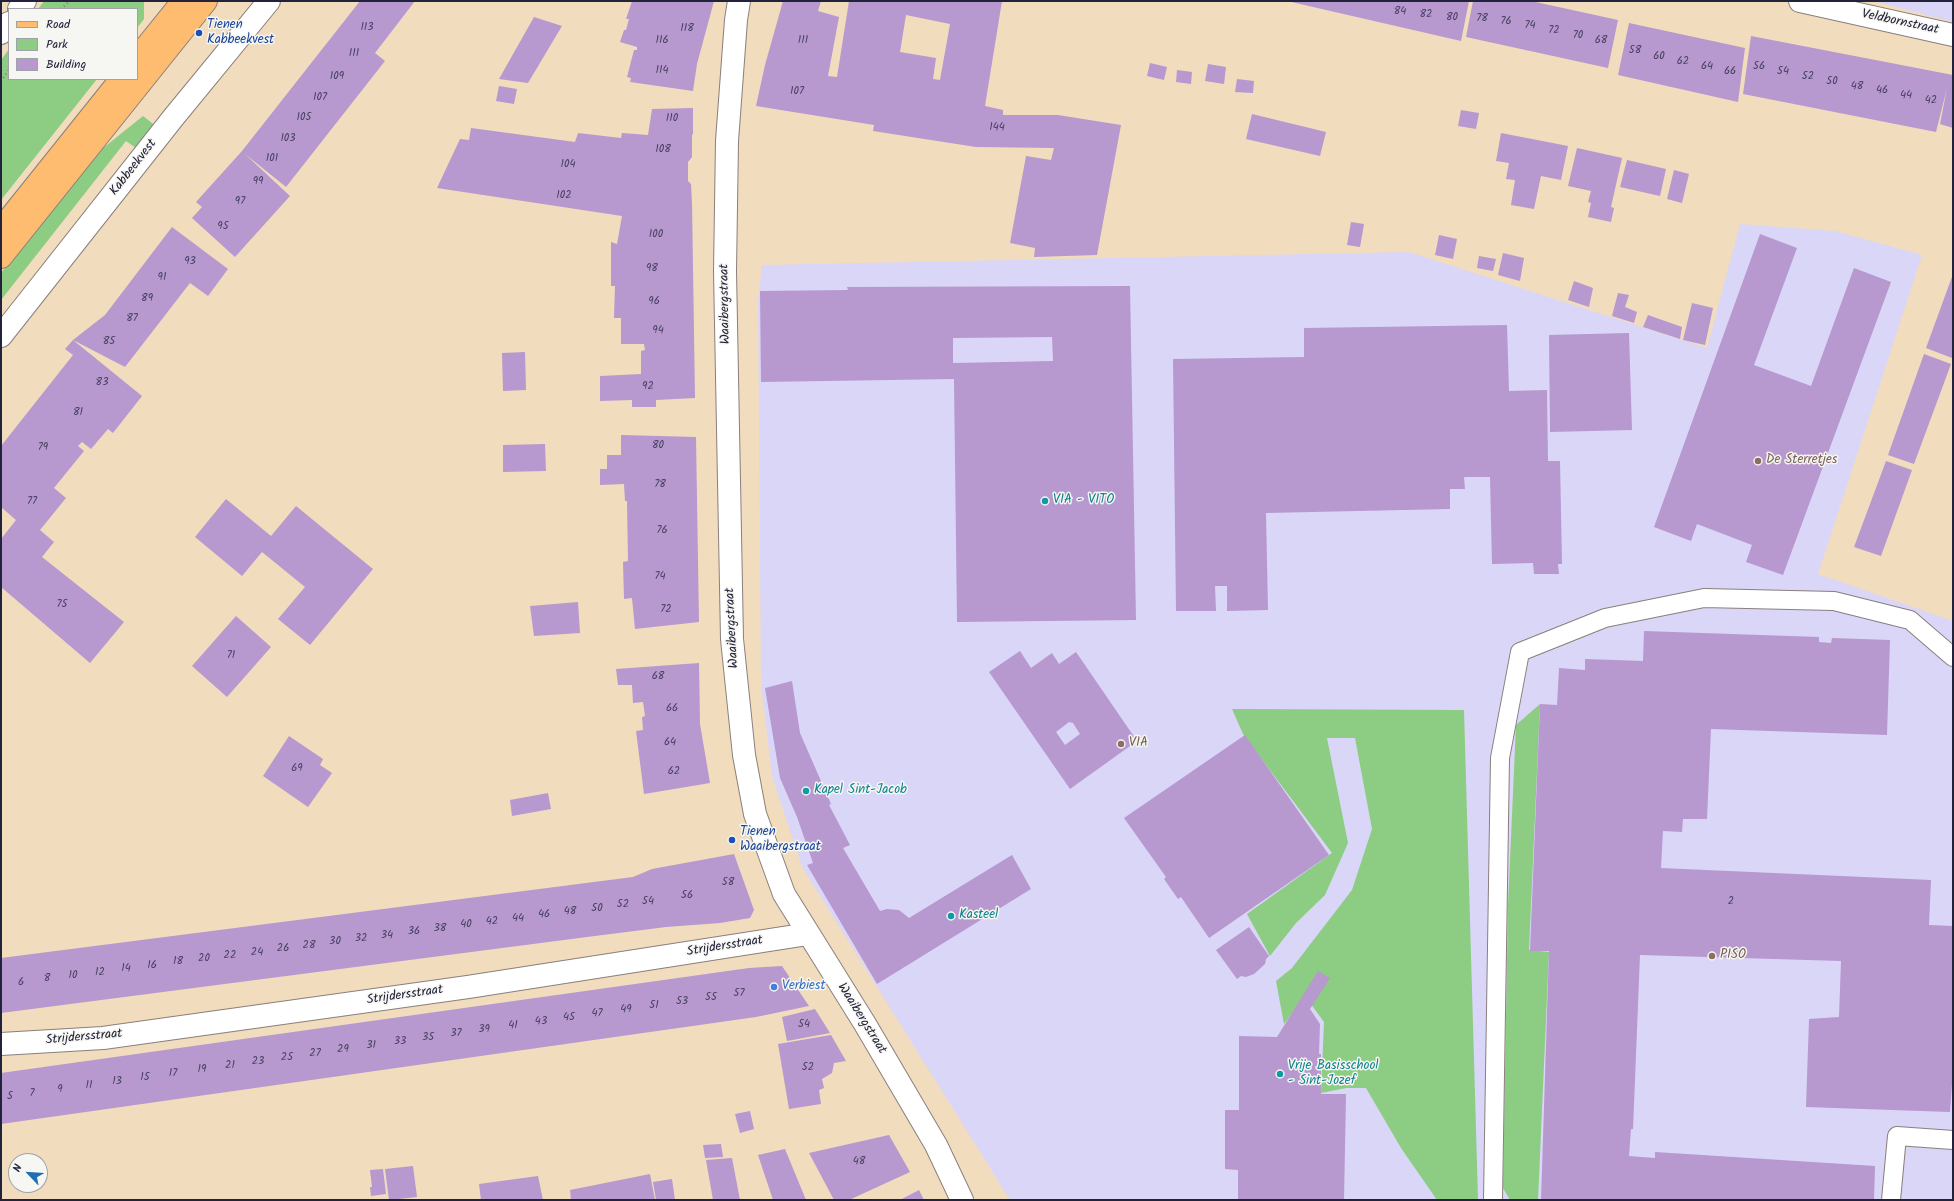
<!DOCTYPE html>
<style>
body{margin:0}
#map{position:relative;width:1954px;height:1201px;overflow:hidden;background:#f1dcbe;font-family:Kalam,sans-serif}
canvas{display:block}
.frame{position:absolute;inset:0;border:2px solid #22223b;pointer-events:none}
.legend{position:absolute;left:8px;top:8px;width:130px;height:72px;box-sizing:border-box;background:#f6f6f2;border:1px solid #a1a1a9;margin:0;padding:5px 7px;list-style:none;font-size:12px;color:#22223b}
.legend li{display:flex;align-items:center;gap:8px;height:20px}
.legend b{width:20px;border:1px solid #a1a1a9}
.north{position:absolute;left:8px;top:1153px;width:40px;height:40px;box-sizing:border-box;background:#f6f6f2;border:1px solid #a1a1a9;border-radius:50%;rotate:295deg;font-size:11px;font-weight:700;line-height:16px;text-align:center;color:#22223b}
.north::after{content:'';display:block;margin:auto;width:14px;height:18px;background:#1f6fb2;clip-path:polygon(50% 0,100% 100%,50% 72%,0 100%)}
</style>
<div id="map">
<canvas width="1954" height="1201"></canvas>
<div class="frame"></div>
<ul class="legend">
<li><b style="height:5px;background:#fdbc70"></b>Road</li>
<li><b style="height:11px;background:#8ccc83"></b>Park</li>
<li><b style="height:11px;background:#b798cf"></b>Building</li>
</ul>
<div class="north">N</div>
</div>
<script>
const ctx = document.querySelector('canvas').getContext('2d');
ctx.lineJoin = 'round';
function paint(path, color) { ctx.fillStyle = color; ctx.fill(path, 'evenodd'); }
const toPath = rows => new Path2D(rows.map(r => 'M' + r).join(''));
function strokePath(path, color, width, dash) { ctx.strokeStyle = color; ctx.lineWidth = width; ctx.lineCap = dash ? 'butt' : 'round'; ctx.setLineDash(dash || []); ctx.stroke(path); }
function label(font, color, halo, rows, align = 'center') {
  ctx.font = font + ' Kalam,sans-serif'; ctx.lineWidth = 3; ctx.setLineDash([]); ctx.textBaseline = 'middle'; ctx.strokeStyle = halo; ctx.fillStyle = color; for (const [text, x, y, turn = 0] of rows) {
    ctx.save(); ctx.translate(x, y); ctx.rotate((+turn || 0) * Math.PI / 180); ctx.textAlign = isNaN(turn) ? turn : align; if (halo) ctx.strokeText(text, 0, 0); ctx.fillText(text, 0, 0); ctx.restore();
  }
}
const built = toPath([
 [1874,1,1953,1,1953,22],
 [1740,224,1835,231,1922,255,1818,574,1953,621,1953,1200,1010,1200,802,867,772,776,761,684,758,300,762,265,1409,252,1707,348]
]);
const green = toPath([
 [44,1,144,1,144,19,137,28,137,9,38,9],
 [9,49,9,79,97,79,1,200,1,60],
 [143,116,157,127,139,150,126,141,1,300,1,273,97,153],
 [1540,704,1529,950,1549,952,1538,1200,1510,1200,1503,1188,1508,905,1516,725],
 [1232,709,1464,710,1478,1200,1437,1200,1401,1148,1366,1088,1346,1088,1321,1093,1324,1022,1305,996,1284,1024,1276,981,1292,968,1352,890,1372,829,1355,738,1327,738,1348,843,1325,895,1296,923,1270,956,1247,914,1332,853,1243,734]
]);
const building = toPath([
 [360,1,415,1,375,53,385,61,286,187,245,154,290,196,235,257,192,218,202,207,196,202,242,151],
 [632,1,714,1,697,64,693,91,630,82,631,78,627,77,634,50,637,50,637,47,620,42,624,30,626,30,629,19,626,19],
 [783,1,821,1,818,11,839,17,828,76,837,77,849,1,1002,1,985,106,1003,110,1003,115,1058,115,1121,125,1097,255,1034,257,1035,248,1010,243,1026,156,1051,160,1054,148,976,147,873,131,874,125,756,106,765,65],
 [906,15,950,24,940,80,933,79,936,58,900,52],
 [1287,1,1469,1,1461,41],
 [1473,1,1531,1,1618,20,1608,68,1466,37],
 [534,17,562,26,528,83,499,79],
 [1629,23,1745,48,1738,102,1618,75],
 [1751,36,1953,75,1953,128,1940,124,1947,88,1936,132,1743,94],
 [1150,63,1167,67,1164,80,1147,76],
 [1208,64,1226,67,1224,84,1205,81],
 [1177,70,1192,72,1191,84,1176,82],
 [1237,79,1254,81,1253,93,1235,92],
 [499,86,517,89,514,104,496,101],
 [693,108,693,134,692,135,692,157,688,162,688,181,691,184,692,203,695,398,656,400,656,407,632,407,632,400,600,401,600,376,641,374,641,351,645,350,644,344,621,344,621,318,614,318,615,286,611,286,611,242,617,244,622,216,437,188,460,139,469,140,471,128,575,142,578,133,621,138,622,133,648,135,652,109],
 [1461,110,1479,113,1476,129,1458,126],
 [1252,114,1326,132,1320,156,1246,139],
 [1501,133,1568,146,1561,180,1541,176,1534,209,1511,205,1515,180,1506,179,1509,163,1496,161],
 [1577,148,1622,158,1611,207,1614,208,1611,222,1588,217,1591,203,1588,202,1591,191,1568,186],
 [1627,160,1666,169,1660,196,1620,187],
 [1674,170,1689,174,1682,203,1667,199],
 [1351,222,1364,224,1360,247,1347,245],
 [172,227,228,269,208,296,190,283,125,367,73,340,142,396,113,433,108,429,91,449,82,442,78,446,84,451,54,488,66,498,40,530,54,542,42,557,124,622,90,663,1,587,1,539,16,520,1,507,1,446,73,355,65,349,73,340,105,315],
 [1760,234,1797,248,1754,365,1811,386,1854,268,1891,282,1783,575,1746,562,1752,545,1697,524,1691,541,1654,527],
 [1439,235,1457,239,1453,259,1435,255],
 [1503,253,1524,258,1520,281,1498,275],
 [1479,256,1496,259,1493,271,1477,268],
 [1953,274,1953,356,1952,358,1926,348],
 [1574,281,1593,288,1589,307,1568,300],
 [1130,286,1136,620,957,622,954,379,761,382,760,291,848,290,847,287],
 [1052,337,1053,361,953,363,953,338],
 [1618,293,1629,295,1625,307,1637,312,1634,323,1612,316],
 [1692,303,1713,308,1705,345,1683,340],
 [1648,315,1682,327,1680,339,1643,327],
 [1507,325,1509,391,1547,390,1548,461,1560,461,1562,564,1558,564,1559,574,1534,574,1533,563,1492,564,1490,477,1464,477,1465,489,1450,489,1450,509,1266,513,1268,610,1227,611,1227,586,1215,586,1216,611,1176,611,1173,359,1304,357,1304,328],
 [1629,333,1632,430,1550,432,1549,335],
 [525,352,526,390,503,391,502,353],
 [1924,354,1951,364,1914,464,1888,455],
 [621,435,696,437,699,622,635,629,632,598,624,599,623,562,628,561,627,501,625,501,624,484,600,485,600,469,607,469,607,455,621,455],
 [545,444,546,471,503,472,503,445],
 [1886,461,1912,470,1881,556,1854,547],
 [226,499,271,536,296,506,373,569,310,645,278,619,305,587,262,552,242,576,195,537],
 [578,602,580,633,534,636,530,606],
 [236,616,271,647,227,697,192,666],
 [1644,631,1819,637,1819,642,1831,643,1832,638,1890,640,1887,735,1711,729,1707,819,1683,819,1682,832,1663,831,1661,868,1931,880,1929,925,1953,926,1953,1070,1950,1112,1806,1107,1809,1019,1839,1017,1841,961,1640,955,1633,1129,1631,1129,1629,1156,1655,1158,1655,1152,1875,1166,1874,1200,1541,1200,1549,951,1530,951,1540,704,1557,705,1559,668,1585,670,1585,659,1643,661],
 [1020,651,1031,668,1052,653,1059,664,1076,652,1137,741,1070,789,989,672],
 [1069,722,1073,723,1080,734,1065,745,1056,732],
 [699,663,700,724,710,783,644,794,636,731,643,730,642,717,645,716,643,702,633,703,632,685,618,685,616,669],
 [792,681,800,733,831,804,829,805,850,845,843,848,880,911,887,909,899,910,909,918,1012,855,1031,889,877,984,807,865,813,863,797,817,780,778,765,688],
 [1245,735,1329,855,1209,938,1181,897,1178,899,1164,879,1166,877,1124,818],
 [289,736,323,759,320,765,332,773,308,807,263,776],
 [548,793,551,809,512,816,510,800],
 [734,854,754,910,750,918,720,923,666,927,587,937,1,1013,1,958,633,877,652,869],
 [1249,927,1269,956,1266,959,1265,964,1254,974,1246,977,1241,976,1237,979,1216,950],
 [782,966,809,1006,756,1017,1,1124,1,1073,749,968],
 [1318,971,1330,978,1310,1009,1320,1024,1319,1054,1321,1054,1321,1094,1346,1094,1344,1200,1238,1200,1238,1170,1225,1169,1225,1110,1239,1110,1239,1036,1277,1037],
 [815,1009,830,1033,787,1041,782,1017],
 [831,1035,846,1061,834,1063,832,1073,822,1079,824,1088,819,1090,821,1104,789,1109,778,1044],
 [750,1111,754,1129,740,1133,735,1114],
 [889,1135,910,1172,849,1200,834,1200,809,1153],
 [721,1144,723,1157,705,1158,703,1145],
 [785,1149,806,1200,773,1200,758,1155],
 [732,1158,740,1200,713,1200,706,1160],
 [413,1166,417,1197,389,1200,385,1169],
 [383,1169,386,1194,371,1196,370,1187,372,1187,370,1170],
 [650,1174,655,1200,571,1200,570,1190],
 [538,1176,543,1200,481,1200,479,1184],
 [672,1179,675,1200,656,1200,653,1182],
 [919,1190,924,1200,900,1200]
]);
const path = toPath([
 [61,9,70,1],
 [1,81,9,70]
]);
const service = toPath([
 [1493,1200,1500,758,1520,652,1605,618,1704,598,1834,601,1910,620,1953,657],
 [1891,1200,1897,1136,1953,1140]
]);
const minor = toPath([
 [739,1,736,20,727,141,725,271,732,639,744,755,755,814,784,894,865,1024,936,1145,962,1200],
 [1800,1,1953,35],
 [19,9,25,1],
 [1,33,9,23],
 [1,336,173,118,269,1],
 [1,1044,103,1038,468,987,808,934]
]);
const primary = toPath([
 [137,58,183,1],
 [1,229,121,79],
 [1,257,206,1]
]);
const markers = [
 [199,33,4,"#1a4fb4"],
 [1758,461,4,"#8d6e63"],
 [1045,501,4,"#0f9aa8"],
 [1121,744,4,"#8d6e63"],
 [806,791,4,"#0f9aa8"],
 [732,840,4,"#1a4fb4"],
 [951,916,4,"#0f9aa8"],
 [1712,956,4,"#8d6e63"],
 [774,987,4,"#3f7fe0"],
 [1280,1074,4,"#0f9aa8"]
];
const numberNames = [
 ["84",1400,12],
 ["82",1426,15],
 ["80",1452,18],
 ["78",1482,19],
 ["76",1506,22],
 ["74",1530,26],
 ["113",367,28],
 ["118",687,29],
 ["72",1554,31],
 ["70",1578,36],
 ["116",662,41],
 ["111",803,41],
 ["68",1601,41],
 ["58",1635,51],
 ["111",354,54],
 ["60",1659,57],
 ["62",1683,62],
 ["64",1707,67],
 ["56",1759,67],
 ["114",662,71],
 ["66",1730,72],
 ["54",1783,72],
 ["109",337,77],
 ["52",1808,77],
 ["50",1832,82],
 ["48",1857,87],
 ["46",1882,91],
 ["107",797,92],
 ["44",1906,96],
 ["107",320,98],
 ["42",1931,101],
 ["105",304,118],
 ["110",672,119],
 ["144",997,128],
 ["103",288,139],
 ["108",663,150],
 ["101",272,159],
 ["104",568,165],
 ["99",258,182],
 ["102",564,196],
 ["97",240,202],
 ["95",223,227],
 ["100",656,235],
 ["93",190,262],
 ["98",652,269],
 ["91",162,278],
 ["89",147,299],
 ["96",654,302],
 ["87",132,319],
 ["94",658,331],
 ["85",109,342],
 ["83",102,383],
 ["92",648,387],
 ["81",78,413],
 ["80",658,446],
 ["79",43,448],
 ["78",660,485],
 ["77",32,502],
 ["76",662,531],
 ["74",660,577],
 ["75",62,605],
 ["72",666,610],
 ["71",231,656],
 ["68",658,677],
 ["66",672,709],
 ["64",670,743],
 ["69",297,769],
 ["62",674,772],
 ["58",728,883],
 ["56",687,896],
 ["54",648,902],
 ["2",1731,902],
 ["52",623,905],
 ["50",597,909],
 ["48",570,912],
 ["46",544,915],
 ["44",518,919],
 ["42",492,922],
 ["40",466,925],
 ["38",440,929],
 ["36",414,932],
 ["34",387,936],
 ["32",361,939],
 ["30",335,942],
 ["28",309,946],
 ["26",283,949],
 ["24",257,953],
 ["22",230,956],
 ["20",204,959],
 ["18",178,962],
 ["16",152,966],
 ["14",126,969],
 ["12",100,973],
 ["10",73,976],
 ["8",47,979],
 ["6",21,983],
 ["57",739,994],
 ["55",711,998],
 ["53",682,1002],
 ["51",654,1006],
 ["49",626,1010],
 ["47",597,1014],
 ["45",569,1018],
 ["43",541,1022],
 ["54",804,1025],
 ["41",513,1026],
 ["39",484,1030],
 ["37",456,1034],
 ["35",428,1038],
 ["33",400,1042],
 ["31",371,1046],
 ["29",343,1050],
 ["27",315,1054],
 ["25",287,1058],
 ["23",258,1062],
 ["21",230,1066],
 ["52",808,1068],
 ["19",202,1070],
 ["17",173,1074],
 ["15",145,1078],
 ["13",117,1082],
 ["11",89,1086],
 ["9",60,1090],
 ["7",32,1094],
 ["5",10,1097],
 ["48",859,1162]
];
const streetNames = [
 ["Veldbornstraat",1900,23,12],
 ["Kabbeekvest",134,168,-52],
 ["Waaibergstraat",726,304,-91],
 ["Waaibergstraat",733,628,-93],
 ["Strijdersstraat",725,947,-9],
 ["Strijdersstraat",405,996,-8],
 ["Waaibergstraat",861,1019,58],
 ["Strijdersstraat",84,1038,-5]
];
const transitNames = [
 ["Tienen",207,26],
 ["Kabbeekvest",207,41],
 ["Tienen",740,833],
 ["Waaibergstraat",740,848]
];
const educationNames = [
 ["De Sterretjes",1766,461],
 ["VIA",1129,744],
 ["PISO",1720,956]
];
const cultureNames = [
 ["VIA - VITO",1053,501],
 ["Kapel Sint-Jacob",814,791],
 ["Kasteel",959,916],
 ["Vrije Basisschool",1288,1067],
 ["- Sint-Jozef",1288,1082]
];
const shopNames = [
 ["Verbiest",782,987]
];
paint(built, '#dad6f7');
paint(green, '#8ccc83');
paint(building, '#b798cf');
strokePath(service, '#8a7f7c', 20);
strokePath(minor, '#8a7f7c', 24);
strokePath(primary, '#8a7f7c', 24);
strokePath(path, '#8a7f7c', 2.5, [1, 3]);
strokePath(service, '#fff', 18);
strokePath(minor, '#fff', 22);
strokePath(primary, '#fdbc70', 22);
for (const [x, y, r, color] of markers) { const dot = new Path2D(); dot.arc(x, y, r, 0, 2 * Math.PI); ctx.fillStyle = color; ctx.fill(dot); strokePath(dot, '#f6f6f2', 1.5); }
label('11px', '#474060', null, numberNames);
label('13px', '#22223b', '#f6f6f2', streetNames);
label('13px', '#164399', '#f6f6f2', transitNames, 'left');
label('13px', '#785e54', '#f6f6f2', educationNames, 'left');
label('13px', '#0d838f', '#f6f6f2', cultureNames, 'left');
label('13px', '#366cbe', '#f6f6f2', shopNames, 'left');
</script>
